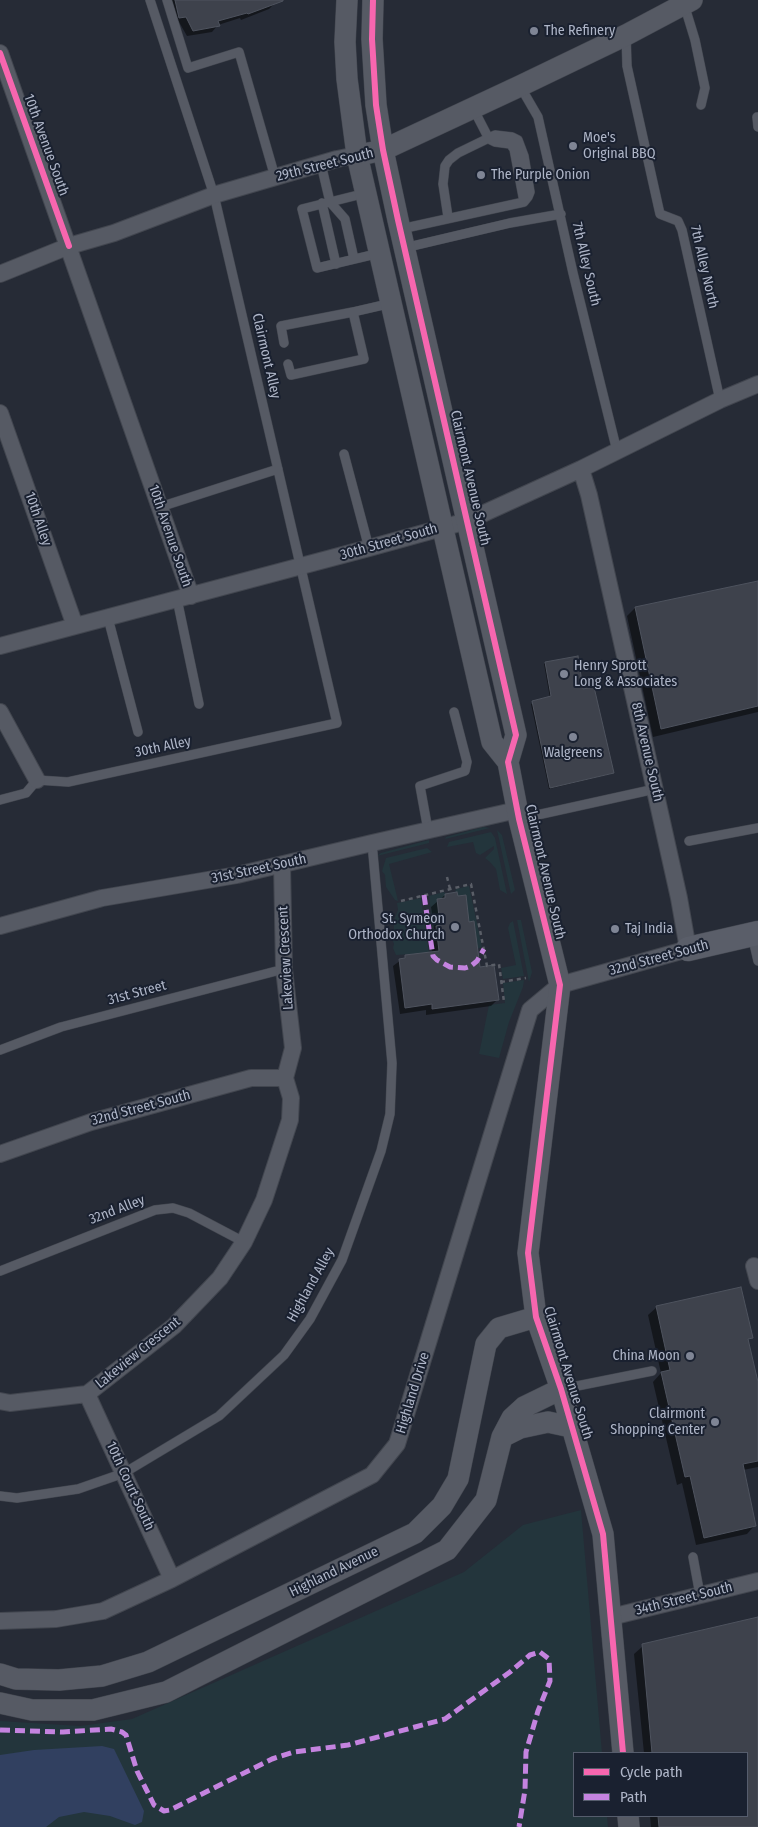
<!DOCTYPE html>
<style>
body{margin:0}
#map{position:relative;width:758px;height:1827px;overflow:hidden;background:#262b36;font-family:"Fira Sans Condensed",sans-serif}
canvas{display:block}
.legend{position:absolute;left:573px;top:1752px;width:175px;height:65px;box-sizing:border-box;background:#1a2130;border:1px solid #565d6d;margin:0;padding:6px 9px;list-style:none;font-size:15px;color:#afb6c8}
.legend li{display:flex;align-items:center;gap:10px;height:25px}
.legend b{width:25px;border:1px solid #565d6d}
</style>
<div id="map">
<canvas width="758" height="1827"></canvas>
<ul class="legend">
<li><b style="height:6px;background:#f766af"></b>Cycle path</li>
<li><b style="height:6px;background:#c483df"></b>Path</li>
</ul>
</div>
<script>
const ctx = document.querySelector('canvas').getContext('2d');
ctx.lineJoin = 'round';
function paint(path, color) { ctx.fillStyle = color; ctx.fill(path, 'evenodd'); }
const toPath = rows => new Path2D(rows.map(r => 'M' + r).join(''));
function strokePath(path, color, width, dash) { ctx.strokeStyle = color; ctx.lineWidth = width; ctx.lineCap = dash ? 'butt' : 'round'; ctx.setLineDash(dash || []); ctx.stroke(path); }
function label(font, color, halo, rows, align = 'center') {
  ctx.font = font + ' "Fira Sans Condensed",sans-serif'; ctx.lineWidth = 4; ctx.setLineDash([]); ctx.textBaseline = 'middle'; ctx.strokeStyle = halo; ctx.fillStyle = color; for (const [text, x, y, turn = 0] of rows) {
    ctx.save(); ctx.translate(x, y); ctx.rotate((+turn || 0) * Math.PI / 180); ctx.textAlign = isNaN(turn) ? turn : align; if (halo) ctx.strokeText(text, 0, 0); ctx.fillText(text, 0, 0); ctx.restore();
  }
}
const green = toPath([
 [483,827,490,828,445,839,446,837],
 [497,830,502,835,515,890,511,894],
 [491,832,495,838,507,894,500,890,496,869,490,862,485,858,494,849,494,846,480,855,476,853,473,842,447,847,449,842],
 [429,840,429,843,377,856,381,853],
 [427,848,432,852,389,864,398,901,395,900,386,887,385,875,382,871,386,858],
 [469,886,482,947,477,949,474,921,469,922,455,893,456,889],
 [444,892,446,894,445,894,445,898,437,899,440,925,433,927,429,896],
 [421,898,429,953,396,955,393,948,394,944,392,938,394,929,394,920,398,910,397,903],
 [517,920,521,920,532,972,529,982],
 [513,921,524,976,503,979,501,968,516,965,508,928,510,923],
 [524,980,523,987,509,1022,499,1058,479,1054,489,1005,505,1003,503,983],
 [581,1510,602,1753,574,1753,574,1816,607,1816,608,1827,0,1827,0,1721,80,1726,132,1719,464,1572,523,1525]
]);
const water = toPath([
 [102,1746,114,1749,144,1811,142,1822,135,1825,110,1816,84,1812,59,1817,46,1827,0,1827,0,1755,34,1750]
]);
const shadow = toPath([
 [168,0,274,0,275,3,269,9,241,20,240,18,218,25,212,32,187,36,179,22,173,23],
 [758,582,758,712,653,737,627,616,635,608],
 [545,663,582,691,612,772,611,774,549,789,531,704,550,698,544,664],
 [445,895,468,923,479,968,497,1000,491,1006,426,1015,426,1010,400,1014,393,966,405,957,432,953,430,933,434,929,431,907],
 [657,1307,751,1337,747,1341,758,1388,758,1467,743,1470,755,1525,747,1534,696,1545,682,1483,677,1485,653,1382,661,1373,648,1315],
 [758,1618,758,1827,651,1827,650,1816,747,1816,747,1753,644,1753,634,1654,643,1646]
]);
const building = toPath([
 [175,0,283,0,283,1,248,14,247,13,218,21,220,26,193,31,186,17,179,18,175,0],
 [758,581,758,706,661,729,635,607,758,581],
 [578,656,583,689,594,687,614,773,550,788,532,701,551,696,545,662,578,656],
 [457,892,458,896,466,895,469,922,474,921,480,967,494,965,499,1000,432,1009,432,1004,405,1008,399,959,405,958,405,955,439,951,436,926,440,925,437,899,445,898,445,894,457,892],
 [741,1287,753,1338,748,1339,758,1382,758,1461,743,1464,756,1526,704,1538,690,1476,685,1477,661,1372,670,1370,656,1306,741,1287],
 [758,1617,758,1827,659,1827,658,1816,747,1816,747,1753,652,1753,642,1644,758,1617]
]);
const path = toPath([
 [447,877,450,889],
 [401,901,471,884,487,966,499,964,504,1002],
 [501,982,526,978]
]);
const service = toPath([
 [167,0,188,68,239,52,275,177],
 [684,4,695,40,705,88,701,105],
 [626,35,627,66,660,214,678,221,682,230,720,400],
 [520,86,538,117,573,273,617,451],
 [473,108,489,139,495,142,510,144,514,149,524,202],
 [758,117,757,117,758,127],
 [321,164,330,202,345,219,354,259],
 [366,193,302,209,317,268,380,253],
 [322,203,336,264],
 [401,229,524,202,528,197,530,192,524,156,518,140,512,137,495,135,458,153,449,160,445,166,443,184,448,217],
 [404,248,510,223,561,214],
 [284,343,281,326,353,312],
 [288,364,291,375,364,359,353,312,392,303],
 [344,454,369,548],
 [160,507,278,469],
 [177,599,199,704],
 [108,618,138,732],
 [0,800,26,793,37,780,68,782,337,723,214,195,150,0],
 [519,819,655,789],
 [428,830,420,786,465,771,467,762,454,712],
 [689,841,758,828],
 [752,935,758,961],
 [0,1050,61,1027,284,969],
 [0,1271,155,1210,173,1208,189,1213,244,1242],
 [562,1389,652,1371],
 [0,1496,17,1498,78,1489,124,1473,219,1416,284,1355,310,1319,342,1260,381,1151,390,1114,392,1063,372,843],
 [693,1557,700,1595]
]);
const minor = toPath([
 [0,53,191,596],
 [0,274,69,246,114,233,214,195,337,159,357,155],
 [0,413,75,626],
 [0,646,369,548,467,521,581,469,720,400,758,384],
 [0,712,37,780],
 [0,926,102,898,237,875,372,843,517,810],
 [0,1154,91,1122,251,1078,285,1078],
 [754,1266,758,1281],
 [87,1394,172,1579],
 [0,1401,10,1403,87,1394,174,1326,220,1278,244,1242,264,1200,290,1120,291,1098,285,1078,293,1048,284,969,282,865],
 [611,1617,758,1581],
 [0,1621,56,1619,103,1611,172,1579,372,1475,397,1444,530,1010,560,985,688,949,679,898,646,750,589,495,581,469]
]);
const tertiary = toPath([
 [347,0,345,42,347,79,357,155,492,742,508,762],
 [373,0,372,39,376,105,383,150,398,220,516,735,508,762,519,819,560,985,528,1253,536,1317,561,1389,603,1534,623,1753],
 [369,153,383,150,520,86,626,35,692,0],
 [502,1437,512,1418,524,1407,561,1389],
 [0,1674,16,1679,59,1680,102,1676,148,1662,415,1533,442,1506,458,1479,486,1344,499,1328,536,1317],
 [0,1703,32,1710,93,1710,166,1692,447,1550,486,1500,502,1437,520,1428,548,1422,571,1427],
 [628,1816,629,1827]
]);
const secondary = toPath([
 [688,949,758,933]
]);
const quiet = toPath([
 [424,895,433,956,437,960,450,967,465,968,471,966,477,961,484,949],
 [0,1730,63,1732,111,1729,122,1732,126,1735,137,1771,154,1805,164,1811,170,1810,272,1759,294,1752,348,1745,445,1719,510,1672,530,1655,540,1652,549,1659,550,1681,538,1711,526,1752,525,1790,519,1827]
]);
const cycleway = toPath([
 [373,0,372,39,376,105,383,150,398,220,516,735,508,762,519,819,560,985,528,1253,536,1317,561,1389,603,1534,623,1753],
 [0,53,69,246]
]);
const markers = [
 [534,31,5,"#7f8595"],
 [573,146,5,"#7f8595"],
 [481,175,5,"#7f8595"],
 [564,674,5,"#7f8595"],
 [573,737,5,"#7f8595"],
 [455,927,5,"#7f8595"],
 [615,929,5,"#7f8595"],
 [690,1356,5,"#7f8595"],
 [715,1422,5,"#7f8595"]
];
const poiNames = [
 ["The Refinery",544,31],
 ["Moe's",583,138],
 ["Original BBQ",583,154],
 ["The Purple Onion",491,175],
 ["Henry Sprott",574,666],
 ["Long & Associates",574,682],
 ["Walgreens",573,753,"center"],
 ["St. Symeon",445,919,"right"],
 ["Orthodox Church",445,935,"right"],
 ["Taj India",625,929],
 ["China Moon",680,1356,"right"],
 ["Clairmont",705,1414,"right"],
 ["Shopping Center",705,1430,"right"]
];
const streetNames = [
 ["10th Avenue South",46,145,70],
 ["29th Street South",325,165,-14],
 ["7th Alley South",586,264,77],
 ["7th Alley North",704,267,77],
 ["Clairmont Alley",266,356,77],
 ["Clairmont Avenue South",470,478,77],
 ["10th Alley",38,519,71],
 ["10th Avenue South",170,536,71],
 ["30th Street South",389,542,-16],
 ["30th Alley",163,747,-12],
 ["8th Avenue South",647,752,77],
 ["31st Street South",259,869,-12],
 ["Clairmont Avenue South",545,872,77],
 ["Lakeview Crescent",286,958,-93],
 ["32nd Street South",659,958,-15],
 ["31st Street",137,993,-15],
 ["32nd Street South",141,1108,-15],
 ["32nd Alley",117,1210,-21],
 ["Highland Alley",311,1285,-61],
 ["Lakeview Crescent",138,1353,-39],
 ["Clairmont Avenue South",568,1373,73],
 ["Highland Drive",413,1393,-73],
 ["10th Court South",130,1486,65],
 ["Highland Avenue",334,1572,-26],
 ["34th Street South",684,1599,-14]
];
paint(green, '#23353c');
paint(water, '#314060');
paint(shadow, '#0007');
paint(building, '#3e424c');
strokePath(building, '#4e535e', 1);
strokePath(service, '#42464f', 10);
strokePath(minor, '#42464f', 18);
strokePath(tertiary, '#42464f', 22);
strokePath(secondary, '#42464f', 25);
strokePath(path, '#5a5e67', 2.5, [4, 4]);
strokePath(service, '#565a64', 9);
strokePath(minor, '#565a64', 16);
strokePath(tertiary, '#565a64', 21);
strokePath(secondary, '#5a5e69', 24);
strokePath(quiet, '#c483df', 5, [10, 5]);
strokePath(cycleway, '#f766af', 6);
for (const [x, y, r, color] of markers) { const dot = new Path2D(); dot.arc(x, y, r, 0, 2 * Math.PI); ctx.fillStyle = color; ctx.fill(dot); strokePath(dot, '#1a2130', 2); }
label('14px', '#afb6c8', '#1a2130', poiNames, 'left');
label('14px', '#afb6c8', '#1a2130', streetNames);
</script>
